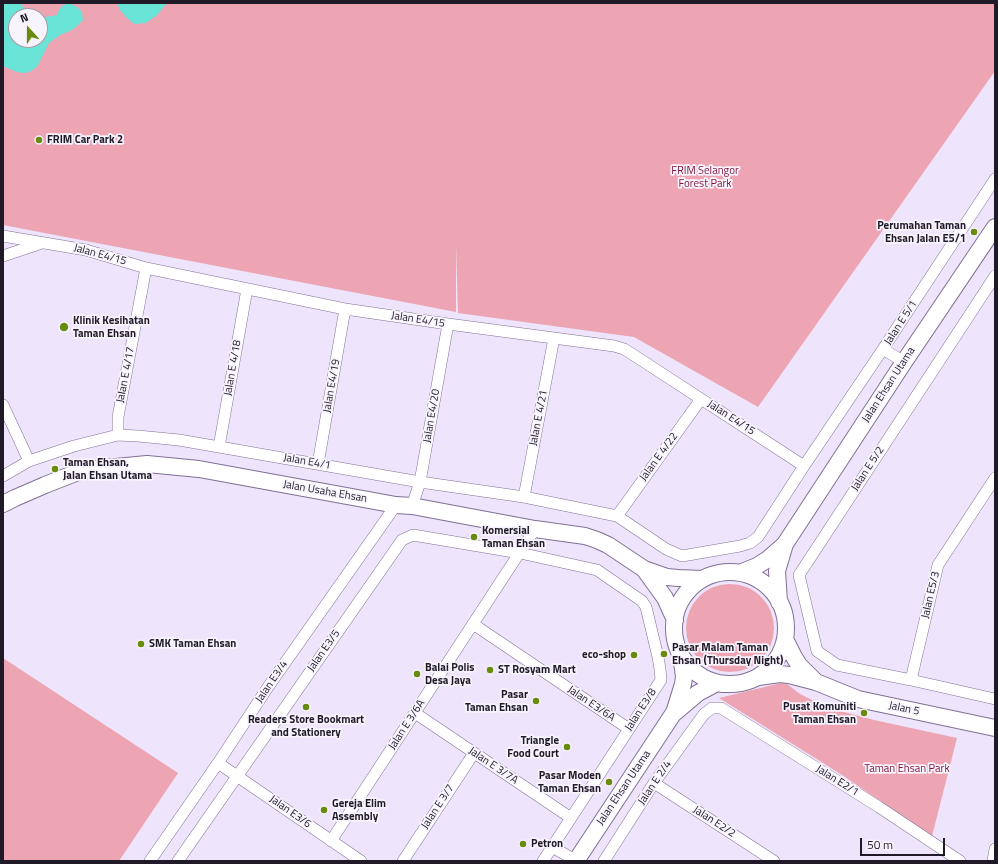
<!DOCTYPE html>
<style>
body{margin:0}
#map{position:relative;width:998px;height:864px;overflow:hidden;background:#eee4fc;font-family:"Titillium Web",sans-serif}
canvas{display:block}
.frame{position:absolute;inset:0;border:4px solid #201a28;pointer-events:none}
.north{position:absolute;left:8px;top:8px;width:40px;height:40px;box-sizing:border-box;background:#f8f4fd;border:1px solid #a29da8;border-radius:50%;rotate:339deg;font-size:11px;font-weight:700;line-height:16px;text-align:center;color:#201a28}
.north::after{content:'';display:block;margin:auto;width:14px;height:18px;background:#688a0d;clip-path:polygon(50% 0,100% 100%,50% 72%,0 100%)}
.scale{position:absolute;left:860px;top:838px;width:85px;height:18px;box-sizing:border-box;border:2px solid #201a28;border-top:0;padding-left:5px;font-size:12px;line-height:14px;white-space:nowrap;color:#201a28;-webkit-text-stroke:3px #f8f4fd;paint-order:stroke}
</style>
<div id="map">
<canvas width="998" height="864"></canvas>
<div class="frame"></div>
<div class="north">N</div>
<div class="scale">50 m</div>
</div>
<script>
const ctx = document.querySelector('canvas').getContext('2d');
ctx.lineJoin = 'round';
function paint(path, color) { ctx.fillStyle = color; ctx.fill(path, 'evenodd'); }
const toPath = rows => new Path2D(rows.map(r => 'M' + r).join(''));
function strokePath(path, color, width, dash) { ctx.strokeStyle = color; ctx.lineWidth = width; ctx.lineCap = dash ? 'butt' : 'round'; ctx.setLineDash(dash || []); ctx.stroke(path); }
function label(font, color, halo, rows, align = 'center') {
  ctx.font = font + ' "Titillium Web",sans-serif'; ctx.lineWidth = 3.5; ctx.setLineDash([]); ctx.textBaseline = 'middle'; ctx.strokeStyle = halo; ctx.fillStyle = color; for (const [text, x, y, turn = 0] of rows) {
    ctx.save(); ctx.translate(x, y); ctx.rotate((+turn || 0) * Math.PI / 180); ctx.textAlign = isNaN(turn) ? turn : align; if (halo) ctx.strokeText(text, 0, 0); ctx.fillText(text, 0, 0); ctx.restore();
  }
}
const green = toPath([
 [3,3,995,3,995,71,758,407,634,337,458,313,456,244,456,312,3,225],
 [16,16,40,16,40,40,16,40],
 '686 628a44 44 0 1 1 88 0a44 44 0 1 1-88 0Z',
 [3,658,178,773,119,861,3,861],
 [781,683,787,684,800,694,820,704,844,712,874,720,957,738,932,836,839,773,719,698]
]);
const water = toPath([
 [5,3,19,3,22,5,27,14,31,16,16,16,16,40,40,40,40,18,57,15,59,10,62,6,68,3,76,6,82,12,83,20,77,26,72,30,60,35,49,43,37,67,29,72,24,73,17,72,3,66,3,5],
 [117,3,167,3,157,15,146,23,134,24,127,18,120,10]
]);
const street = toPath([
 [3,236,86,250,146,268,345,309,448,324,614,346,624,349,632,354,804,466],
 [3,256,42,243],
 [995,276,799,575,817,651,837,665,911,680,995,699],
 [883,349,904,362],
 [3,405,29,461],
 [118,435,118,417,146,268],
 [219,447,247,289],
 [318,464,345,309],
 [3,476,29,461,74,446,118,435,138,436,179,440,420,482,524,497,617,516,666,549,675,553,682,556,740,546,750,543,758,537,804,466,883,349,995,179],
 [524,497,554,338],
 [412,506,420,482,448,324],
 [617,516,701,399],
 [473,624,629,729],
 [911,680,938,565,995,478],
 [415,713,571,818],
 [218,763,361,861],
 [654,783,774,861],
 [331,841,535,529],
 [552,847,577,861],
 [150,861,218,763,268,687,396,505],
 [178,861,402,540,413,535,520,553,597,570,642,601,646,607,658,657,660,669,661,680,543,861],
 [403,861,474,753],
 [604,861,654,783,704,714,712,708,721,708,879,807,960,861],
 [993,861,995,849]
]);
const secondary = toPath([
 [3,504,15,498,45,485,78,472,95,469,147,464,199,469,396,505,412,506,535,529,585,536,597,540,608,545,644,569,665,598,675,620],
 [644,569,667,577,678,578,702,579],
 [742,572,757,566,768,559,784,545],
 '674 628a56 56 0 1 1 112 0a56 56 0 1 1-112 0Z',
 [779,602,777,571,785,544,904,362,995,227],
 [785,639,794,657,799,665,815,681],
 [758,677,780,674,789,675,816,682,858,699,995,728],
 [674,713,683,684,684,677,683,669,681,656],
 [576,861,673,714,698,693,717,683,723,684]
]);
const markers = [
 [39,140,4,"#688a0d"],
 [974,232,4,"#688a0d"],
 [64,327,5,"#688a0d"],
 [55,469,4,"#688a0d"],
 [474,537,4,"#688a0d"],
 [141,644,4,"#688a0d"],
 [664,654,4,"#688a0d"],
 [634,655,4,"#688a0d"],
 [490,670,4,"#688a0d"],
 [417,674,4,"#688a0d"],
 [536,701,4,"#688a0d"],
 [306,707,4,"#688a0d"],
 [864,713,4,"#688a0d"],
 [567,747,4,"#688a0d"],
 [609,782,4,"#688a0d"],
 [324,810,4,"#688a0d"],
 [523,844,4,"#688a0d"]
];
const poiNames = [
 ["FRIM Car Park 2",47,140],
 ["Perumahan Taman",966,226,"right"],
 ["Ehsan Jalan E5/1",966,239,"right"],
 ["Klinik Kesihatan",73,321],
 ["Taman Ehsan",73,334],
 ["Taman Ehsan,",63,463],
 ["Jalan Ehsan Utama",63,476],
 ["Komersial",482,531],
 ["Taman Ehsan",482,544],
 ["SMK Taman Ehsan",149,644],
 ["Pasar Malam Taman",672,648],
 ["Ehsan (Thursday Night)",672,661],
 ["eco-shop",626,655,"right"],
 ["Balai Polis",425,668],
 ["Desa Jaya",425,681],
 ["ST Rosyam Mart",498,670],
 ["Pasar",528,695,"right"],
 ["Taman Ehsan",528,708,"right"],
 ["Pusat Komuniti",856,707,"right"],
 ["Taman Ehsan",856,720,"right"],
 ["Readers Store Bookmart",306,720,"center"],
 ["and Stationery",306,733,"center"],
 ["Triangle",559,741,"right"],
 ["Food Court",559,754,"right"],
 ["Pasar Moden",601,776,"right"],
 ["Taman Ehsan",601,789,"right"],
 ["Gereja Elim",332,804],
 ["Assembly",332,817],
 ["Petron",531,844]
];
const parkNames = [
 ["FRIM Selangor",705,171],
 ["Forest Park",705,184],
 ["Taman Ehsan Park",907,769]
];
const streetNames = [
 ["Jalan E4/15",100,255,15],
 ["Jalan E4/15",418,320,9],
 ["Jalan E 5/1",901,323,-57],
 ["Jalan E 4/18",233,368,-80],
 ["Jalan E 4/17",126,375,-79],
 ["Jalan Ehsan Utama",889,385,-57],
 ["Jalan E4/19",332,386,-80],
 ["Jalan E4/20",432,416,-80],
 ["Jalan E 4/21",539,418,-79],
 ["Jalan E4/15",731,418,33],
 ["Jalan E 4/22",659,457,-54],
 ["Jalan E4/1",307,462,10],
 ["Jalan E 5/2",868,469,-57],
 ["Jalan Usaha Ehsan",325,492,10],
 ["Jalan E5/3",931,595,-77],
 ["Jalan E3/5",324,651,-55],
 ["Jalan E3/4",272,682,-56],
 ["Jalan E3/6A",591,704,34],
 ["Jalan 5",904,709,12],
 ["Jalan E3/8",641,710,-57],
 ["Jalan E 3/6A",407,725,-57],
 ["Jalan E 3/7A",493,766,34],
 ["Jalan E2/1",837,781,32],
 ["Jalan E 2/4",655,783,-56],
 ["Jalan Ehsan Utama",624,788,-56],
 ["Jalan E 3/7",438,807,-57],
 ["Jalan E3/6",290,812,35],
 ["Jalan E2/2",714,822,33]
];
paint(green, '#eda4b3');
paint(water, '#6ae4d6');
strokePath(street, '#817095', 12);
strokePath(secondary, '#817095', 18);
strokePath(street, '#fff', 11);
strokePath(secondary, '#fff', 16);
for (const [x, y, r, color] of markers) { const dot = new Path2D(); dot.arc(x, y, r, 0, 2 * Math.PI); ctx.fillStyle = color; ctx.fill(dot); strokePath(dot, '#f8f4fd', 1.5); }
label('bold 11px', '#201a28', '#f8f4fd', poiNames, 'left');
label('11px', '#7e133b', '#f8f4fd', parkNames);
label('11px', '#201a28', '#f8f4fd', streetNames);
</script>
